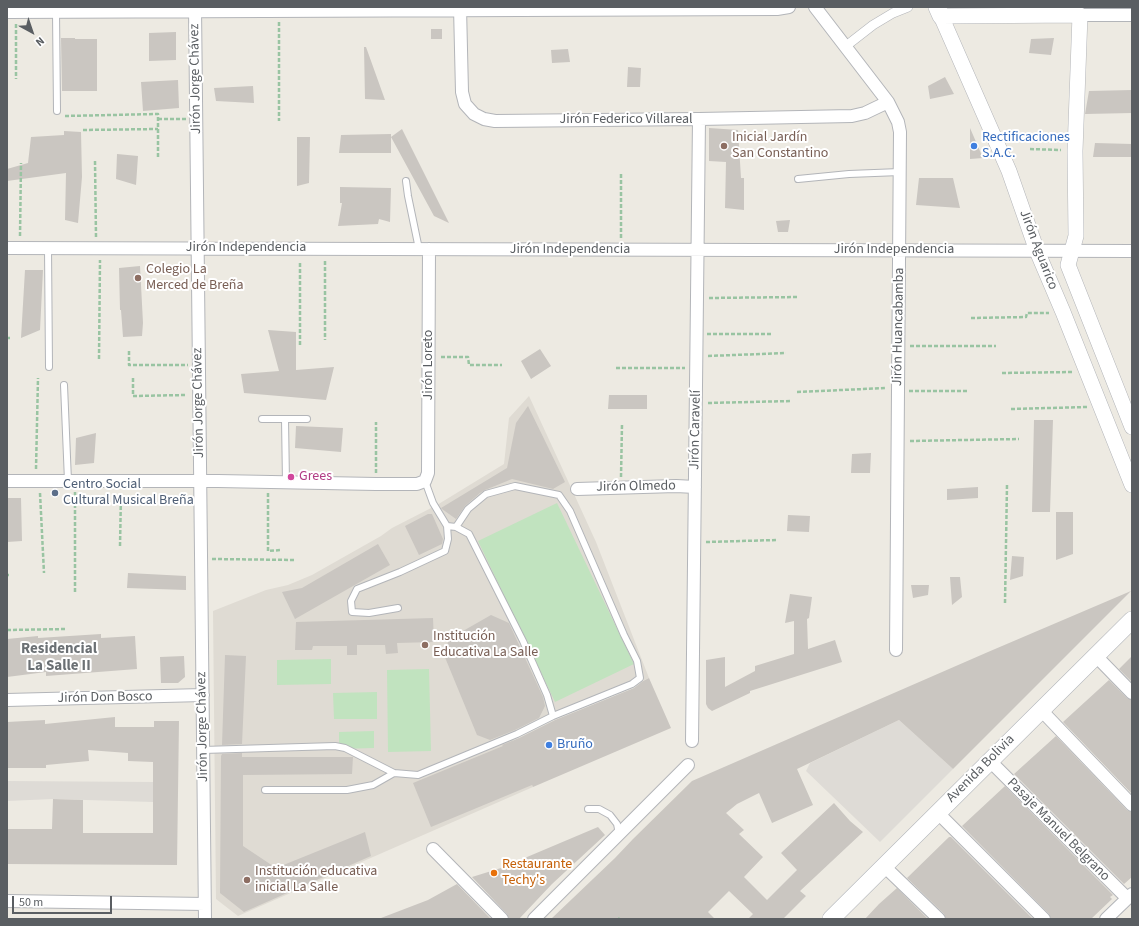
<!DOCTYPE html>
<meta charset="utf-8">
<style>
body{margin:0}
#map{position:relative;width:1139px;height:926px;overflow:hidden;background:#edeae2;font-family:"Source Sans 3",sans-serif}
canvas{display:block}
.frame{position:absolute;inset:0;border:8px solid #5a5e62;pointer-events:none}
.north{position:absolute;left:12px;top:12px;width:40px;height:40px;-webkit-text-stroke:3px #fff;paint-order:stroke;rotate:140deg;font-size:11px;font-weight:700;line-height:16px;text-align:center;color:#5a5e62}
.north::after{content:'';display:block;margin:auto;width:14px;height:18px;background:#5a5e62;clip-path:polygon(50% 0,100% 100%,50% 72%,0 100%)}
.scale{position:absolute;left:12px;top:896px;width:100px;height:18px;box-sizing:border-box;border:2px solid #5a5e62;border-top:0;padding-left:5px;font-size:12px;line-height:14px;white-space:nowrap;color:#5a5e62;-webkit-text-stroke:3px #fff;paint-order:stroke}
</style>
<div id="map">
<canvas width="1139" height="926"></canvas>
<div class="frame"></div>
<div class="north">N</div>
<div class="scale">50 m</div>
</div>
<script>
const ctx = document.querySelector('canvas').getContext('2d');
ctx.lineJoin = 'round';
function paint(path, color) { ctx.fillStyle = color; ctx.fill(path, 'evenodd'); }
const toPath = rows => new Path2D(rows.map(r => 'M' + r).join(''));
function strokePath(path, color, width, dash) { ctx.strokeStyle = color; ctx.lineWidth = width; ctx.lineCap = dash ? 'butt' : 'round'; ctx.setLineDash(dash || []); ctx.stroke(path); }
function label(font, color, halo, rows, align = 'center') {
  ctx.font = font + ' "Source Sans 3",sans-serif'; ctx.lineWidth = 4; ctx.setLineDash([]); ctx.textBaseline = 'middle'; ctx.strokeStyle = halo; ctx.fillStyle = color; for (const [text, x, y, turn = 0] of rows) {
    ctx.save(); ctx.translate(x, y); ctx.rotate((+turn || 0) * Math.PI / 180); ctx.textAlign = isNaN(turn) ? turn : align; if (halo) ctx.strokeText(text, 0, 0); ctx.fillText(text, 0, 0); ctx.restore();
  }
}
const industrial = toPath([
 [899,720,953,769,880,842,806,771,810,763],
 [7,781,153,782,153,802,53,799,7,801]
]);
const education = toPath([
 [529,396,596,542,649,678,512,738,533,787,238,916,216,899,213,611,266,590,288,585,312,575,381,536,392,528,437,505,504,464,509,418]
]);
const green = toPath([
 [557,503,634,664,555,702,478,541],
 [331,659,331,684,277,685,277,660],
 [429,669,431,751,388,752,387,670],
 [377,692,377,719,334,719,333,693],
 [374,731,374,748,339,749,339,732]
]);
const building = toPath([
 [431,29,442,29,442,39,431,39],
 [176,32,176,60,149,61,149,33],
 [61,38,75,38,75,39,97,39,97,91,62,91],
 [1054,38,1051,55,1029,53,1031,39],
 [364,47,366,47,385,100,365,99],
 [568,49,570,62,552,63,551,50],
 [628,67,641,68,640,87,627,87],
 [945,77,954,94,930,99,928,86],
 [178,80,179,108,143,111,141,82],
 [253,86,254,103,216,101,214,88],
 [1132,90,1132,113,1085,114,1089,91],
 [709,128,738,130,741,178,744,178,744,210,725,208,726,162,709,161],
 [970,128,983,158,970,159],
 [402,129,449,223,434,216,391,137],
 [64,131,81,132,82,177,78,223,65,220,66,173,7,181,7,169,28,163,31,137,64,135],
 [391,134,391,153,339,153,341,135],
 [297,137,310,137,309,183,297,186],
 [1095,143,1132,144,1132,157,1093,157],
 [117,154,138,156,136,185,116,179],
 [919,178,953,178,960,208,916,205],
 [340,187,391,188,390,222,379,219,378,224,338,226,342,203,340,203],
 [790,220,788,232,778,232,776,221],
 [140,266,143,323,142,336,123,337,121,310,120,310,119,268],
 [25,270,43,270,40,330,21,338],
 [268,330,296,332,296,370,334,367,326,400,244,393,241,374,279,371],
 [540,349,551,366,531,379,521,361],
 [609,395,647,395,647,409,608,409],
 [528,406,565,482,553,489,512,479,485,490,480,493,465,506,456,519,442,509,441,508,507,468,516,423],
 [1034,420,1053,420,1050,512,1032,512],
 [296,426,343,428,341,452,295,448],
 [96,433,94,463,75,465,76,438],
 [871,453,870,473,851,473,852,454],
 [978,487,978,498,947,500,947,489],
 [7,498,21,498,22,541,7,542],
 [1056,512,1073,512,1073,554,1056,560],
 [428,514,432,514,443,539,442,544,419,555,405,526],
 [788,515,810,516,809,532,787,531],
 [378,544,390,565,295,619,282,592,302,588],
 [1012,556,1024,557,1023,576,1010,580],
 [128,573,186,576,186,590,127,588],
 [950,577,960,577,962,597,952,605],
 [911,585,929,585,928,595,913,598],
 [1131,591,953,769,899,720,797,769,813,805,772,823,759,793,737,804,726,813,744,830,739,834,763,857,744,877,767,900,797,870,781,853,834,803,850,821,863,832,800,891,806,896,783,919,748,919,753,914,729,891,708,912,715,919,551,919,615,858,633,839,692,781,988,652],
 [790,594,812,597,809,618,807,619,808,649,835,640,842,662,750,691,750,693,712,711,708,708,706,704,706,660,725,657,725,687,755,671,755,666,794,654,794,621,785,623],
 [491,615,509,623,543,697,545,706,539,718,515,730,490,740,477,735,444,655,449,639],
 [433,618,434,642,397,643,398,653,386,654,385,645,357,645,357,655,347,655,347,646,313,646,312,650,295,650,296,622],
 [101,634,101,638,135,636,137,669,46,676,46,672,7,677,7,639,38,636,38,638],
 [225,655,246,656,242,744,222,745],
 [184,656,185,677,178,683,161,683,160,657],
 [1132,656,1132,682,1119,669],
 [649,678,671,728,533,787,532,785,431,827,413,783,503,746,502,745,519,738,555,720,634,688,643,681],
 [1109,680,1127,698,1132,700,1132,794,1063,722],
 [115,717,115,727,154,727,154,721,179,721,177,865,7,864,7,829,52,829,53,799,83,800,83,833,153,833,153,762,128,761,128,753,88,750,89,761,46,765,46,768,7,768,7,722,45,720,45,724],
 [1056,736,1127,810,1132,812,1132,877,1124,884,1014,774],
 [242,753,242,757,353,757,352,774,243,775,243,846,276,868,365,832,371,856,244,912,220,893,221,756,222,754],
 [1005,786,1113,895,1110,897,1112,899,1091,919,1051,919,1049,914,962,826],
 [598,827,605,835,552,884,519,919,509,919,507,914,472,877,501,868],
 [949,837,951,837,1033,919,946,919,944,914,907,878],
 [457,884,491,919,382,919,381,918,428,900],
 [897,888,928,919,865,919,879,904]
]);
const path = toPath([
 [279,22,279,121],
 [16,24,16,79],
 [65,116,158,114,158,158],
 [158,119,186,119],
 [83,130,158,129],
 [1030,149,1061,150],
 [95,161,96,237],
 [20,236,21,163],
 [621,238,621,174],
 [325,261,325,340],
 [709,298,799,297],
 [971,318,1026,317,1027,313,1049,313],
 [707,334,773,334],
 [7,338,10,338],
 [300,345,300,261],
 [910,346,996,346],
 [129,351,129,365,188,365],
 [708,356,786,353],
 [441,357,468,357,469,365,502,365],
 [99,359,100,260],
 [616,368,685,368],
 [1002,373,1073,372],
 [133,378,133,396,187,395],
 [909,391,967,391],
 [797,392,886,388],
 [708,403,792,401],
 [1011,409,1087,407],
 [910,441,1019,439],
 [36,469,38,378],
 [376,473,376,422],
 [621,477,622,424],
 [40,493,44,573],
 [268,493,268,551,281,550],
 [706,542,777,540],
 [120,546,121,493],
 [212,559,296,560],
 [7,575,9,575],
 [75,592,75,492],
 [1005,603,1007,485],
 [7,630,67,629],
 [618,918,619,919]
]);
const service = toPath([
 [56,12,57,111],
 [798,179,849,174,900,172],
 [406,181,408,196,419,249],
 [48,248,49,367],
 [64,385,68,481],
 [262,419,285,419,286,483],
 [285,419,307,419],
 [456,527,468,509,486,494,515,486,559,495,570,511,624,635,637,661,640,678,632,684,553,716],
 [398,608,369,613,352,612,351,601,357,589,400,572,445,551,448,539,447,526,433,503,425,481],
 [203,750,335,746,345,748,394,773,418,775,517,734,553,716,547,695,523,641,469,534,456,527,447,526],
 [265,790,347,790,373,785,394,773],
 [588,809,599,809,610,815,617,824,619,834]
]);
const pedestrian = toPath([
 [846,46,873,25,893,13,908,7]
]);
const minor = toPath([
 [195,7,205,919],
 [460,7,462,92,465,104,474,114,484,119,495,121,699,119,852,116,865,113,888,102],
 [815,7,888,102,898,122,900,132,896,650],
 [7,12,777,9,789,7],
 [1080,15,1132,15],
 [7,248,1132,251],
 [7,481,218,481,376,484,417,484,425,481,428,473,429,249],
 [577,489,676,486,695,487],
 [1096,656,1132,693],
 [7,700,203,695],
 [1041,710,1132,805],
 [692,741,699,119],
 [990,761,1127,898],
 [938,813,1044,919],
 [433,849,502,919],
 [884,866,939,919],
 [7,901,205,904],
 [534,919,688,765],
 [1106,919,1132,894]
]);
const tertiary = toPath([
 [1132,427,1068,265,1076,236,1075,151,1080,15,941,16,1009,171,1037,251,1063,312,1132,485]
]);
const secondary = toPath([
 [937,7,941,16],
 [831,919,1132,620]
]);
const markers = [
 [724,146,4,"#8d6e63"],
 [974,146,4,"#3f7fe0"],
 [138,278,4,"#8d6e63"],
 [291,477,4,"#d1479c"],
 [55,493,4,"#5c6f8a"],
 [425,645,4,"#8d6e63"],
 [549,745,4,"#3f7fe0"],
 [494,873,4,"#e8710a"],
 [247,880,4,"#8d6e63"]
];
const streetNames = [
 ["Jirón Jorge Chávez",196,79,-91],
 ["Jirón Federico Villareal",626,120],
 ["Jirón Independencia",246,248],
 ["Jirón Independencia",570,250],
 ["Jirón Independencia",894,250],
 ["Jirón Aguarico",1038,250,69],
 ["Jirón Huancabamba",899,327,-89],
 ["Jirón Loreto",429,365,-90],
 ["Jirón Jorge Chávez",199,403,-91],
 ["Jirón Caravelí",696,430,-89],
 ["Jirón Olmedo",636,487,-1],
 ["Jirón Don Bosco",105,698,-1],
 ["Jirón Jorge Chávez",203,727,-91],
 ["Avenida Bolivia",981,769,-45],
 ["Pasaje Manuel Belgrano",1058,830,45]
];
const educationNames = [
 ["Inicial Jardín",732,138],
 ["San Constantino",732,154],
 ["Colegio La",146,270],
 ["Merced de Breña",146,286],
 ["Institución",433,637],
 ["Educativa La Salle",433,653],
 ["Institución educativa",255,872],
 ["inicial La Salle",255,888]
];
const shopNames = [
 ["Rectificaciones",982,138],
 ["S.A.C.",982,154],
 ["Bruño",557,745]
];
const hotelNames = [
 ["Grees",299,477]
];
const serviceNames = [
 ["Centro Social",63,485],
 ["Cultural Musical Breña",63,501]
];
const foodNames = [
 ["Restaurante",502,865],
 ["Techy's",502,881]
];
const neighbourhoodNames = [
 ["Residencial",59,650],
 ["La Salle II",59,667]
];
paint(industrial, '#dedbd6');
paint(education, '#dfdbd3');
paint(green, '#c1e3bf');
paint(building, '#cac6c1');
strokePath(service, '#b3b5b9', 8);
strokePath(pedestrian, '#b3b5b9', 10);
strokePath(minor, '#b3b5b9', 14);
strokePath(tertiary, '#b3b5b9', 16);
strokePath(secondary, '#b4b7bc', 18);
strokePath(path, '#99c4a2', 2.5, [4, 2]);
strokePath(service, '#fff', 6);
strokePath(pedestrian, '#fff', 9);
strokePath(minor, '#fff', 12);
strokePath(tertiary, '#fff', 15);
strokePath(secondary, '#fff', 17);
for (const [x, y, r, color] of markers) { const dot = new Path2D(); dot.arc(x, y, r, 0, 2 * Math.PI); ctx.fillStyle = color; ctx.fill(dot); strokePath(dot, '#fff', 1.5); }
label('14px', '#5a5e62', '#fff', streetNames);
label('14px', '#785e54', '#fff', educationNames, 'left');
label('14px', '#366cbe', '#fff', shopNames, 'left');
label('14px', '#b23c85', '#fff', hotelNames, 'left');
label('14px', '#4e5e75', '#fff', serviceNames, 'left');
label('14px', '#c56008', '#fff', foodNames, 'left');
label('bold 15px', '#6b7074', '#fff', neighbourhoodNames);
</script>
